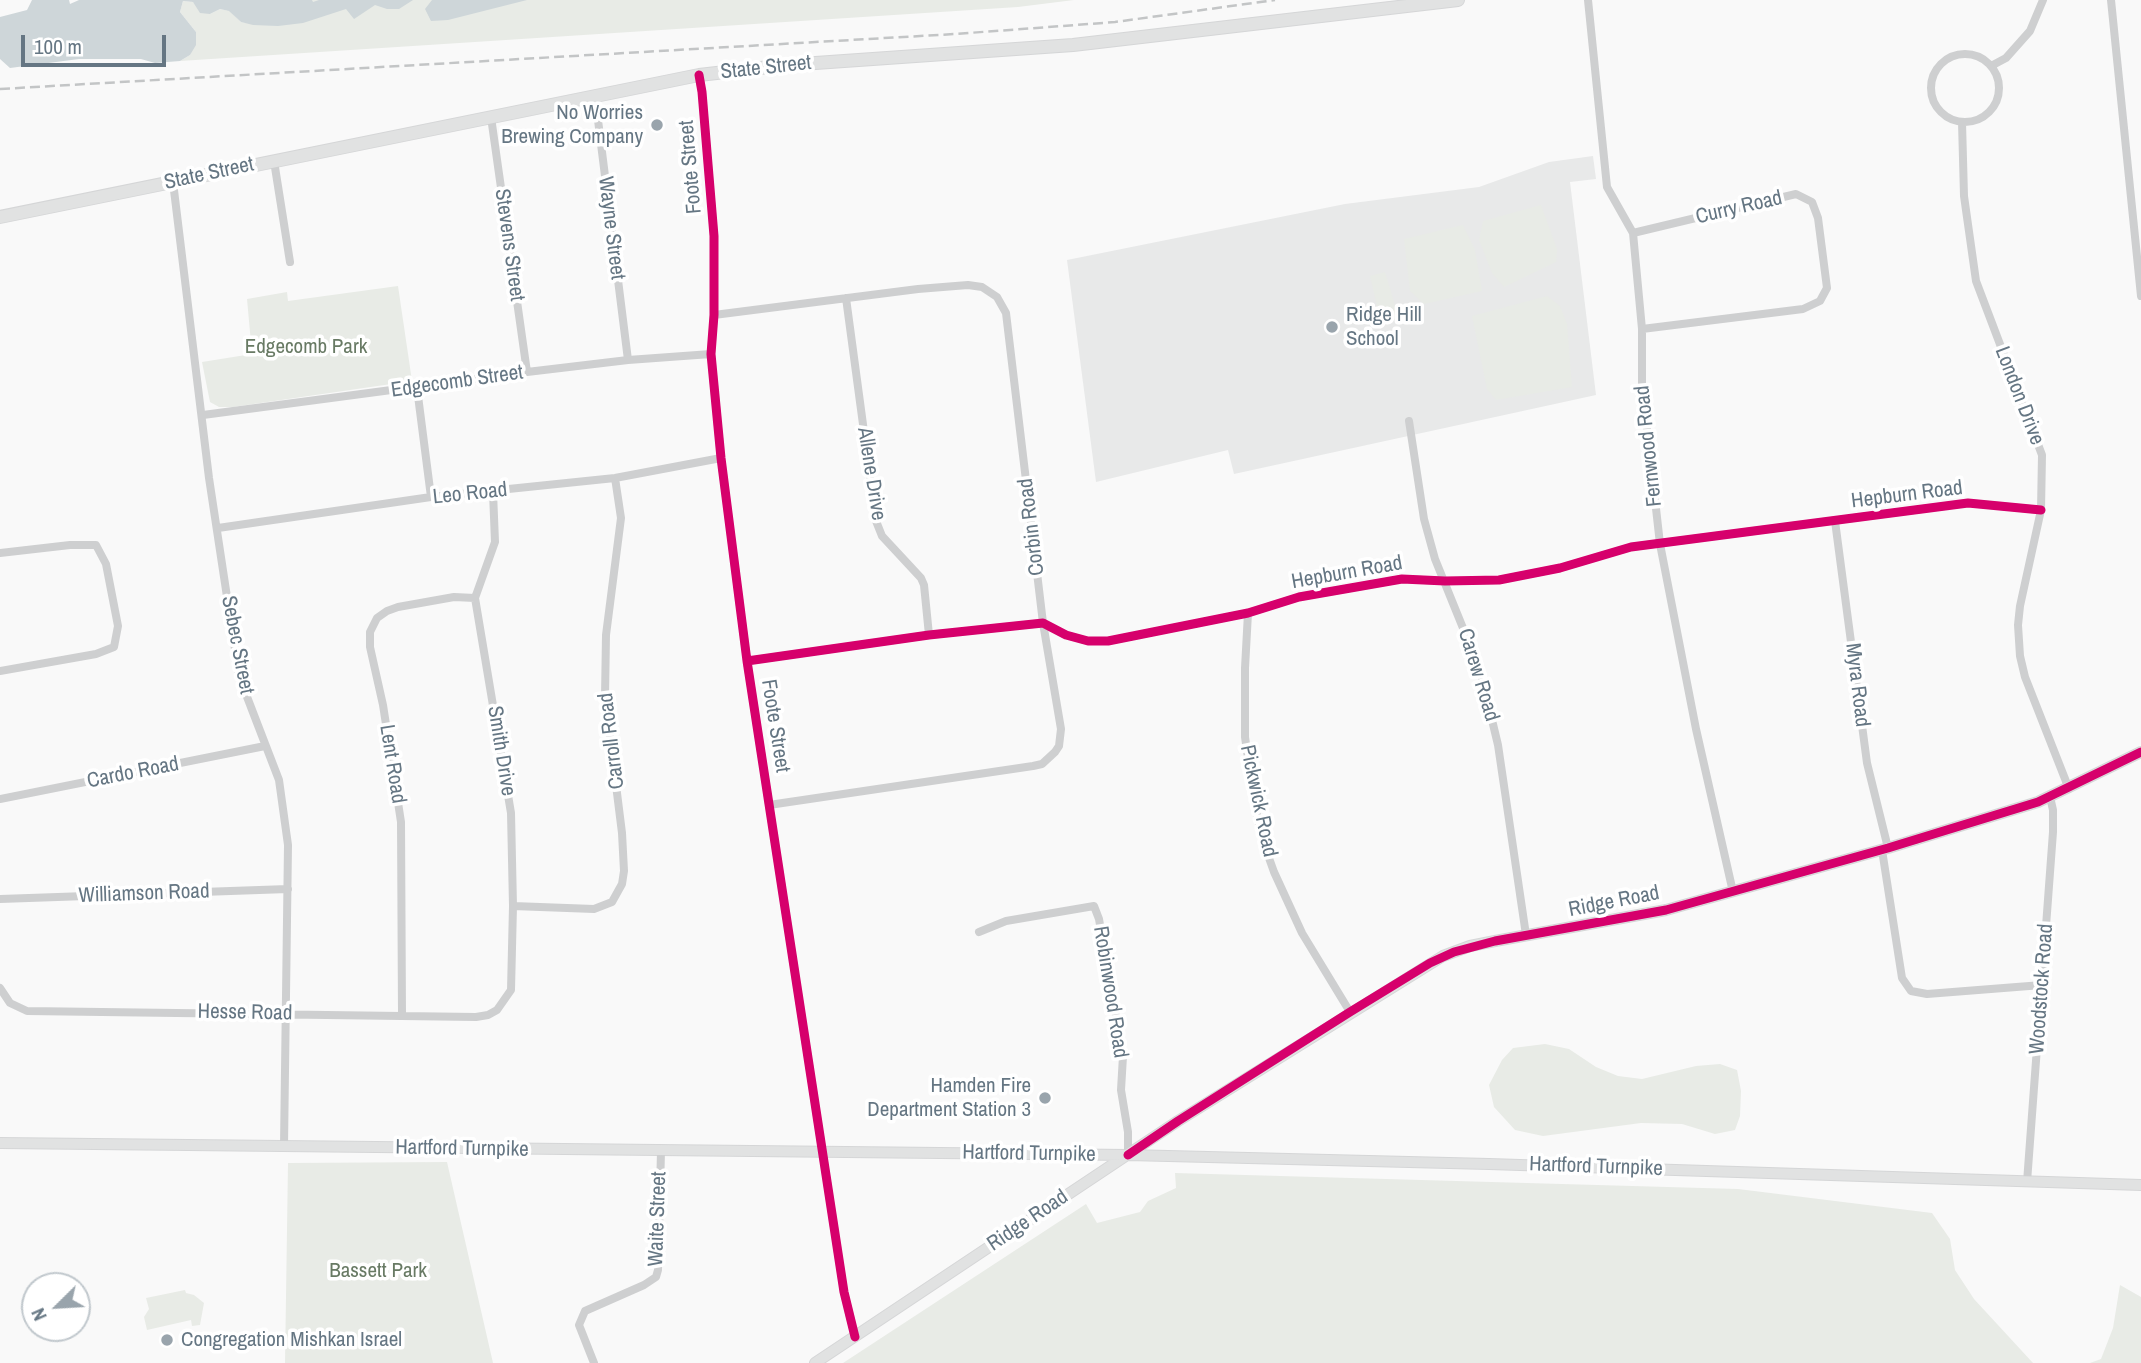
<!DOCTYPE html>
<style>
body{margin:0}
#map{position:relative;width:2141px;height:1363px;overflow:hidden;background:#f9f9f9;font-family:"Archivo Narrow",sans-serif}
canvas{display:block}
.north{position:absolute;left:21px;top:1272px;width:70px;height:70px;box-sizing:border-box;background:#fff;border:2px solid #c1c8cd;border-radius:50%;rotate:246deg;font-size:19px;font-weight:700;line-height:28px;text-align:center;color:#657683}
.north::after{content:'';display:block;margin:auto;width:24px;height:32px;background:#99a4ac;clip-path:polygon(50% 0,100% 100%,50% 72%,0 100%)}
.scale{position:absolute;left:21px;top:35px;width:145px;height:32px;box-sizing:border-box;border:4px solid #657683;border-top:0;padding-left:9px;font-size:21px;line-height:24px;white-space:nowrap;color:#657683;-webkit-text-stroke:5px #fff;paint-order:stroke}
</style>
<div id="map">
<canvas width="2141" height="1363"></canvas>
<div class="north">N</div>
<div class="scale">100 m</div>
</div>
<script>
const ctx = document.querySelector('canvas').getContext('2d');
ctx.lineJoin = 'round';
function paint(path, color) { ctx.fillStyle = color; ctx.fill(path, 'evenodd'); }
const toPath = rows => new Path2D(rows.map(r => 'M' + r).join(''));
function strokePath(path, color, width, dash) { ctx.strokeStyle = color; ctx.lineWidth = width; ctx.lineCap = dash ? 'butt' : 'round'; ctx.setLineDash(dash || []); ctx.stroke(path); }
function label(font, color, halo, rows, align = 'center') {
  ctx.font = font + ' "Archivo Narrow",sans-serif'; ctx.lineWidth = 7; ctx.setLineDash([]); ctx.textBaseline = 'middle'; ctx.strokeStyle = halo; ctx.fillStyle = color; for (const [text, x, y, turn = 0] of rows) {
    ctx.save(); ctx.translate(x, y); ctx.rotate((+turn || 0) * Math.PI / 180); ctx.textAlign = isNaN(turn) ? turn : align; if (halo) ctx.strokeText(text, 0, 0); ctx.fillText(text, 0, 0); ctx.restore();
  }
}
const built = toPath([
 [1593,156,1596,179,1570,182,1596,395,1234,474,1228,450,1096,482,1067,260,1345,204,1479,187,1549,162]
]);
const green = toPath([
 [245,0,1074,0,1018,7,180,61,190,55,196,32,180,12,183,1,193,2,210,14,220,9,230,11,241,22,259,25],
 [1541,205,1557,249,1556,262,1504,287,1492,273,1479,240,1483,221],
 [1463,225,1475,250,1482,291,1424,304,1410,291,1404,239],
 [1385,272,1399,319,1381,323,1370,276],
 [398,286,412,381,233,407,219,407,210,402,202,362,252,354,247,299,287,292,288,301],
 [1547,296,1560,306,1567,324,1572,387,1496,400,1487,389,1472,316],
 [1545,1044,1569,1049,1596,1067,1618,1076,1642,1079,1696,1066,1720,1064,1737,1070,1741,1091,1740,1116,1735,1130,1715,1134,1682,1124,1641,1123,1543,1136,1515,1130,1494,1107,1489,1085,1502,1060,1513,1048],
 [447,1162,493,1363,285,1363,288,1163],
 [1175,1173,1738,1189,1932,1213,1950,1239,1955,1270,1974,1299,2033,1363,843,1363,1086,1204,1097,1223,1140,1212,1148,1201,1176,1188],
 [2120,1285,2141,1297,2141,1363,2090,1363,2101,1359,2113,1328],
 [185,1290,186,1293,194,1295,204,1303,200,1325,192,1326,191,1320,147,1330,144,1317,149,1309,146,1298]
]);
const water = toPath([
 [32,0,69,0,70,4,79,0,312,0,313,2,319,0,413,0,399,9,387,9,375,5,354,19,346,9,303,23,278,26,253,25,241,22,229,11,220,9,210,14,200,13,193,2,183,1,180,12,196,32,196,45,190,55,180,61,155,63,141,59,79,59,10,68,0,59,0,17,27,10],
 [432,0,527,0,448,20,431,21,425,9]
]);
const street = toPath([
 [1588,0,1607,187,1633,233,1642,329,1642,384,1660,544,1696,729,1733,892],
 [2111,0,2141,296],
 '1931 88a34 34 0 1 1 68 0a34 34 0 1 1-68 0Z',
 [1991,66,2006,58,2030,31,2043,0],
 [699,75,702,92,714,236,714,315,711,354,721,458,747,661,844,1292,855,1337],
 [595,96,628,360],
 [491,117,527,372],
 [1962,122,1964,196,1976,281,2042,455,2041,510,2020,606,2018,625,2020,656,2025,677,2069,789],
 [274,161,290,262],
 [173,182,209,478,239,676,279,780,288,845,284,1146],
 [1633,233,1796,194,1812,202,1818,218,1827,288,1820,301,1803,309,1642,329],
 [846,298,876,521,882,536,921,578,924,585,929,635],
 [714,315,918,289,968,285,982,287,997,297,1006,313,1043,623,1061,729,1059,746,1055,752,1042,764,1033,766,769,805],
 [417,388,431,497],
 [203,415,527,372,628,360,711,354],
 [1409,421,1424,519,1435,559,1480,670,1498,745,1526,935],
 [1835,521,1867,763,1888,848],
 [218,528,431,497,615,478,721,458],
 [0,553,70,545,96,545,106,564,118,626,114,647,96,654,0,671],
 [1248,613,1245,668,1245,737,1255,807,1264,844,1274,872,1302,933,1350,1012],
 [747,661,929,635,1043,623,1066,635,1088,641,1108,641,1248,613,1299,597,1402,579,1445,581,1499,580,1560,568,1631,547,1968,503,2041,510],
 [0,799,265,746],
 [1882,850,1902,978,1911,991,1927,994,2042,985],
 [0,899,288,889],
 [513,906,594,909,612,902,622,884,624,871,622,833,605,697,606,635,621,518,615,478],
 [979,932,1006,921,1094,906,1099,919,1123,1056,1121,1090,1128,1132,1128,1155],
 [0,988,10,1003,27,1011,476,1017,488,1015,497,1010,511,990,513,906,511,813,475,598,495,542,493,492],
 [402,1015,401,822,383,705,370,647,370,632,377,618,387,611,398,607,454,597,475,598],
 [2027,1182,2053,832,2053,810,2050,797],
 [594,1363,579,1325,585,1311,644,1285,656,1277,658,1270,661,1151]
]);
const secondary = toPath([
 [0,1143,1128,1155,1489,1164,2141,1185],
 [815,1363,1178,1121,1443,956,1470,946,1495,941,1666,910,1888,848,2038,802,2141,752]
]);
const primary = toPath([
 [0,217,699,75,787,65,1073,45,1458,0]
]);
const rail = toPath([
 [0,89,955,34,1115,22,1275,0]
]);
const cycleway = toPath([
 [699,75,702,92,714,236,714,315,711,354,721,458,747,661,844,1292,855,1337],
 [747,661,929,635,1043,623,1066,635,1088,641,1108,641,1248,613,1299,597,1402,579,1445,581,1499,580,1560,568,1631,547,1968,503,2041,510],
 [1128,1155,1178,1121,1350,1012,1430,963,1454,952,1495,941,1666,910,1888,848,2038,802,2141,752]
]);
const markers = [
 [657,125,7,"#99a4ac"],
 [1332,327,7,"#99a4ac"],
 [1045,1098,7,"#99a4ac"],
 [167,1340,7,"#99a4ac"]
];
const streetNames = [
 ["State Street",766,68,-6],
 ["Foote Street",691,167,-95],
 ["State Street",209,174,-12],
 ["Curry Road",1739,208,-13],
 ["Wayne Street",611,228,83],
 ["Stevens Street",509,245,82],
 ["Edgecomb Street",457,382,-8],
 ["London Drive",2019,396,69],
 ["Fernwood Road",1649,446,-96],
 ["Allene Drive",871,474,81],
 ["Leo Road",470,494,-6],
 ["Hepburn Road",1907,495,-7],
 ["Corbin Road",1032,527,-97],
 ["Hepburn Road",1347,573,-10],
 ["Sebec Street",237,645,79],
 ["Carew Road",1478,675,73],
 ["Myra Road",1857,685,83],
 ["Foote Street",775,726,81],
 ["Carroll Road",612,741,-97],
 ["Smith Drive",501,751,81],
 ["Lent Road",392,764,81],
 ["Cardo Road",133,773,-11],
 ["Pickwick Road",1258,801,78],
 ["Williamson Road",144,894,-2],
 ["Ridge Road",1614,902,-11],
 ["Woodstock Road",2042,989,-86],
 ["Robinwood Road",1110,992,81],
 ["Hesse Road",245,1013,1],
 ["Hartford Turnpike",462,1149,1],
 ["Hartford Turnpike",1029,1154,1],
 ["Hartford Turnpike",1596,1167,2],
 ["Waite Street",658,1219,-88],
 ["Ridge Road",1028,1221,-34]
];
const poiNames = [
 ["No Worries",643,113],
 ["Brewing Company",643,137],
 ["Ridge Hill",1346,315,"left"],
 ["School",1346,339,"left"],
 ["Hamden Fire",1031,1086],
 ["Department Station 3",1031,1110],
 ["Congregation Mishkan Israel",181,1340,"left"]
];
const parkNames = [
 ["Edgecomb Park",306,347],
 ["Bassett Park",378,1271]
];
paint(built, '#e8e9e9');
paint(green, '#e8ebe6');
paint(water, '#ced6d9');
strokePath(secondary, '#d5d6d7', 12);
strokePath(primary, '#d5d6d7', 14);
strokePath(street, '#cecfd0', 8);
strokePath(secondary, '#e1e2e2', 10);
strokePath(primary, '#e1e2e2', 12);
strokePath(rail, '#c3c5c6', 2.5, [10, 5]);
strokePath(cycleway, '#d6006c', 9);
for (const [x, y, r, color] of markers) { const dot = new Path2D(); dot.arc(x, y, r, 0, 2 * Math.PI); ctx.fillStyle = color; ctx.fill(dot); strokePath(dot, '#fff', 2.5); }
label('21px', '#657683', '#fff', streetNames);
label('21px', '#657683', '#fff', poiNames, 'right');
label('21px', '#687a64', '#fff', parkNames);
</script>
